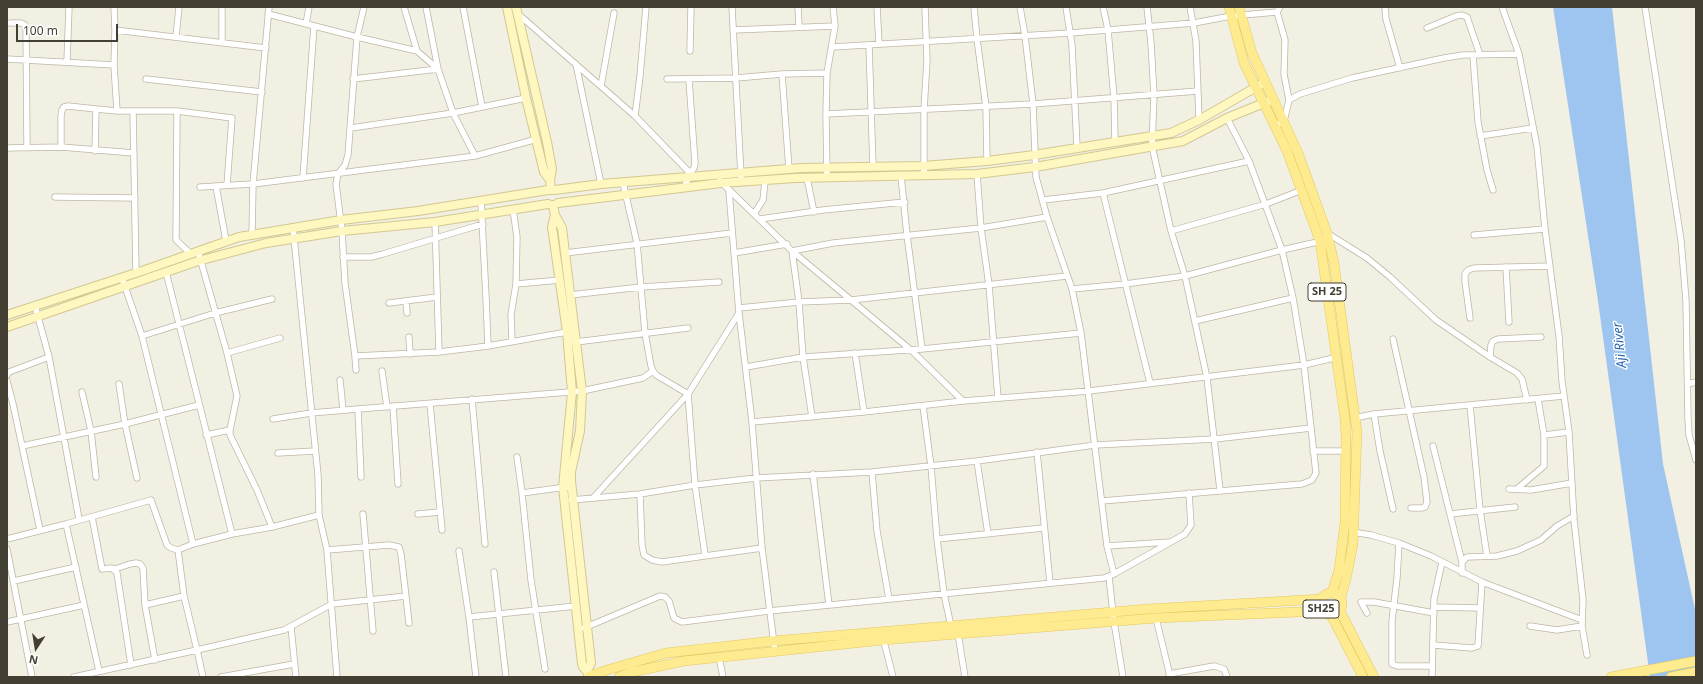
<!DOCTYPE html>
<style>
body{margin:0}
#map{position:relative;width:1703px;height:684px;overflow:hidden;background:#f2efe3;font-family:"Noto Sans",sans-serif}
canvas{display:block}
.frame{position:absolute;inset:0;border:8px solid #433f33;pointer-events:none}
.north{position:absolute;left:16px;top:628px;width:40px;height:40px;-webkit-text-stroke:3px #fff;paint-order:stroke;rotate:192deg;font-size:11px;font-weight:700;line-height:16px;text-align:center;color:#433f33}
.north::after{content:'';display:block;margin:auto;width:14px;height:18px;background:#433f33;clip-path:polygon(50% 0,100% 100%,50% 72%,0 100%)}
.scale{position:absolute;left:16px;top:24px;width:102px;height:18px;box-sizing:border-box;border:2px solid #433f33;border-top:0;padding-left:5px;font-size:12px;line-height:14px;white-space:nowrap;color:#433f33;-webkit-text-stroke:3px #fff;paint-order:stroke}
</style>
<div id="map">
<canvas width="1703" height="684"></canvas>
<div class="frame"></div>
<div class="north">N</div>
<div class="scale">100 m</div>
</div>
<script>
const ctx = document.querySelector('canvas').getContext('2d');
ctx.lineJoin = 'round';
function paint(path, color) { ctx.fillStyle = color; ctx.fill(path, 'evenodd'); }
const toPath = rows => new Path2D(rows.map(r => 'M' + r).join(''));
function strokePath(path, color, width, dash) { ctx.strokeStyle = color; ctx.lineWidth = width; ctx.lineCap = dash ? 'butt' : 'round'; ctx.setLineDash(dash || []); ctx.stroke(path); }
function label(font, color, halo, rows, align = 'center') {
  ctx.font = font + ' "Noto Sans",sans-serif'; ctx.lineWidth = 3; ctx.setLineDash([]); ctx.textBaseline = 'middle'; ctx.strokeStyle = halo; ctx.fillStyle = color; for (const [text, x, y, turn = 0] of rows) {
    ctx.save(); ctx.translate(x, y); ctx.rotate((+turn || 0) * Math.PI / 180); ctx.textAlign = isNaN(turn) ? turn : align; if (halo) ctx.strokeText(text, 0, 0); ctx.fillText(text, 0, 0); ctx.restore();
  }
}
const water = toPath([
 [1553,7,1612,7,1663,464,1696,614,1696,677,1650,677,1598,301]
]);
const street = toPath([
 [114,7,115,30],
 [364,7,357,37,348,155,345,165,338,174,336,184,342,231,345,283,355,356,439,352,488,346,567,332],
 [404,7,417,51],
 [463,7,482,107],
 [732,7,741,176],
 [798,7,799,26],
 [877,7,879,44],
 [974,7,977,39,986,107,987,161],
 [1020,7,1025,36,1033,104,1036,177,1047,217,1072,289,1081,333,1107,546,1114,574],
 [1066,7,1072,45,1077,147],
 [1103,7,1108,30,1114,98,1115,141],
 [1147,7,1151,43,1154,95,1152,146,1171,231,1185,276,1207,378,1220,490],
 [1190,7,1196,41,1199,120],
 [1385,7,1386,19,1400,68],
 [1502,7,1519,54,1537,147,1545,229,1559,336,1562,381,1569,432,1574,520,1583,600,1582,626,1587,655],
 [1645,7,1681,240,1686,301,1688,419,1689,435,1696,460],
 [1277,12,1280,7],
 [517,13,635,116,690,173],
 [268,14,357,37,417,51,438,69,426,7],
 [10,23,21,23,25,25,26,28,27,148],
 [306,24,309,7],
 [1427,28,1456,16,1462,15,1467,17,1480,55],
 [733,30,835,26],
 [176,37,179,7],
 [222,43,222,9],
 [869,45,873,167],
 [832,47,1070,33,1194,23,1231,16,1277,12,1285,40,1284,74,1289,100],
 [690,51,691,7],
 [1473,55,1478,122,1487,170,1493,190],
 [7,59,114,65],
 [67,62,69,7],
 [576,64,601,184],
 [782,74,827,73],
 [146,79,262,92],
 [353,79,438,69,453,113,475,156],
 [667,79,736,78,782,74,789,169],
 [601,86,614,13],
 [133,111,136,273],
 [177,111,176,240,190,253],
 [826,114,1033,104,1198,91],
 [635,116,640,76,646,7],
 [1275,126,1284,121,1289,100,1300,94,1352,78,1444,58,1463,55,1519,54],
 [351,128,453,113,526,98],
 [1480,136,1533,128],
 [61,147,61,116,62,110,64,107,68,106,96,109],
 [7,148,61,147,134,153],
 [95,151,96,109,117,111],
 [977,174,981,228,989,285,998,398],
 [924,175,924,110,927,60,925,7],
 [901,176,907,235,922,349],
 [303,178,314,26],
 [807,178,814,212],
 [827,178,826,114,827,73,835,26,833,7],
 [720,181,792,251,911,350,963,401],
 [623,183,637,243,645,333,651,366,653,371,656,375,688,394,695,485,705,555],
 [227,185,232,118,177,111,117,111,114,65,115,30,266,48],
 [216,186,226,241],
 [685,186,690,173,694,168,695,163,689,80],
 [200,187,253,184,475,156,537,139],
 [729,191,739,313,752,422,762,548,775,652],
 [1103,193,1150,383],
 [55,197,135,198],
 [1043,200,1103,193,1249,161],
 [481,201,486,297,488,346],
 [754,214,763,200,765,181],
 [1047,217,981,228,833,243,792,251,799,302,851,300,1067,276],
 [760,219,823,210,905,202],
 [435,222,439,352],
 [293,228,318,475,319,515,327,550,337,677],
 [1171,231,1266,204,1302,190],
 [1327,233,1367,258,1390,277,1436,320,1490,357,1517,373,1522,379,1527,400],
 [252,234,253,184,269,7],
 [1474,235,1545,229],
 [198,251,227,353,237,396,230,430,230,435,257,490,272,527],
 [565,253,732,233],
 [734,253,787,244],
 [343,257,371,257,383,254,483,224],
 [1506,267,1509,322],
 [166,272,232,534,193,544],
 [516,284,560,280],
 [1072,289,1125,284,1185,276,1282,250,1322,241],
 [570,295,641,287,719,282],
 [406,301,407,313],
 [389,303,437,297],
 [35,306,49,357,79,519],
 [739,308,799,302,803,357,812,417],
 [1470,318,1465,281,1465,274,1468,270,1474,268,1550,266],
 [1195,321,1293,298],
 [142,336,215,313,272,299],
 [409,337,410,354],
 [1393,339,1424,477,1427,502,1425,507,1422,508,1411,508],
 [512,341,511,315,516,284,517,237,513,209],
 [576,342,688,328],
 [227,353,280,338],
 [855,353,864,412],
 [355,356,356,370],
 [1490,357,1491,345,1493,341,1498,339,1541,337],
 [746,367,803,357,922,349,1081,333],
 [382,371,387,407],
 [7,375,9,372,49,357],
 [340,380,343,410],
 [7,381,13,404,40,530],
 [119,384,125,424,137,478],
 [1688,384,1696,382],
 [82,392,91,431,96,477],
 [472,399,485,544],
 [430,404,442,530],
 [1470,405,1480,510,1487,556],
 [393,406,398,484],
 [923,406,931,466,937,539,944,594,951,626],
 [358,409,361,477],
 [1374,414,1380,451,1393,509],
 [1354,418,1374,414,1564,396],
 [273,419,311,413,358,409,582,391,643,378,653,371],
 [752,422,864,412,963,401,1089,391,1304,365,1338,357],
 [206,435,230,430],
 [1544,435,1569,432],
 [22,446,125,424,199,405],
 [1433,446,1462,562],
 [1313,451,1346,451],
 [1037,452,1050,583],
 [278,453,315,451],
 [517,457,522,493,531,580,545,669],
 [977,461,988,534],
 [872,472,877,531,889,599],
 [813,474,829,605],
 [1518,488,1544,466,1544,435,1538,399],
 [1509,489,1531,490,1572,483],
 [522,493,566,487],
 [640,494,642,545,644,555,652,560,662,562,762,548],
 [593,498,688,394,739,313],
 [571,500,640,494,695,485,756,478,872,472,977,461,1095,445,1215,439,1311,428],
 [1102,501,1302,484,1312,480,1316,473,1304,365,1293,298,1282,250,1249,161,1227,118],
 [363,514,373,631],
 [418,514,440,512],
 [1450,514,1515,507],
 [92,517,102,569,112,568,117,573,131,665],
 [66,524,99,671],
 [1352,532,1371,535,1399,543,1431,556,1482,582,1582,620],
 [232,534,272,527,319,515],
 [7,539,66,524,151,500,167,545,171,548,178,550,193,544,142,336,122,278],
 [937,539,1043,528],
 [1399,543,1397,578,1392,621,1392,664,1397,666,1432,666],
 [1107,546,1170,542],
 [7,549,32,677],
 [178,550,184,596,197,650,284,630,332,604,406,596],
 [327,550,389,545,399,547,401,554,409,623],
 [459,551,469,617,576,606],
 [115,569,130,564,136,563,140,564,143,568,145,605,155,660],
 [494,572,506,677],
 [1462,573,1462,562,1467,557,1497,556,1517,551,1541,540,1557,526,1574,516],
 [1109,577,1114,622,1123,677],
 [14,581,76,567],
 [145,605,184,596],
 [1434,607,1480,608],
 [1367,613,1361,602,1374,602,1434,613],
 [469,617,476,677],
 [1156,618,1170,676],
 [7,622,84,605],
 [1530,626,1557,630,1582,626],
 [291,627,296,677],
 [584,628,660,596,665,597,669,601,674,618,682,622,769,611,1104,578,1114,574,1185,534,1191,525,1189,493],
 [958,634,965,677],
 [883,638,893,677],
 [1433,645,1472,648,1478,646,1482,582],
 [719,657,723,677],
 [1169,674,1214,666,1224,669,1227,677],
 [74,677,197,650,203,677],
 [221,677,294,664],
 [1432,677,1434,599,1442,562]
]);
const secondary = toPath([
 [507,7,526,98,544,172,550,180],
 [516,7,547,142,552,169,550,180,551,190],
 [555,190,601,184,801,168,923,166,987,161,1034,155,1171,133,1199,120,1265,82],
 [558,203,721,183,795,178,977,174,1035,167,1183,141,1227,118,1269,101],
 [553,205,555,215,562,228,582,391,580,431,571,472,571,481,591,663,587,671],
 [555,215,552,227,567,332,572,392,563,487,582,664,583,667,587,671,588,675],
 [7,315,142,271,239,237,341,220,418,211,548,190],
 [7,327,198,261,266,243,342,231,435,222,548,204]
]);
const primary = toPath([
 [1229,7,1244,63,1287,151,1320,241,1345,419,1346,436,1345,522,1339,570,1332,593],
 [1239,7,1252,53,1298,153,1327,233,1334,263,1357,432,1353,544,1346,579,1341,597],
 '1320 604a11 11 0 1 1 22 0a11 11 0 1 1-22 0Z',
 [1340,611,1374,677],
 [1331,615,1363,677],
 [588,677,607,670,666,653,773,641,1148,609,1321,599],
 [619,677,632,672,684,661,883,640,1156,618,1322,611],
 [1611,677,1696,661],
 [1671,677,1696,672]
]);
const shields = [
 [1327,292,38],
 [1321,609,36]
];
const shieldNames = [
 ["SH 25",1327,292],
 ["SH25",1321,609]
];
const waterNames = [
 ["Aji River",1620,345,-96]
];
paint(water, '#9ec5f0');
strokePath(street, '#bdb7a6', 7);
strokePath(secondary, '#d2c892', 10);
strokePath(primary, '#e3ca5f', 10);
strokePath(street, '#fff', 5.5);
strokePath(secondary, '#fff7c0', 8);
strokePath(primary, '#feeb8f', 9);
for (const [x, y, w] of shields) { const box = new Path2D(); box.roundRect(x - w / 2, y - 9, w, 18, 3); ctx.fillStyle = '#fff'; ctx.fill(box); strokePath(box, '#433f33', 1); }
label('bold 11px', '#433f33', null, shieldNames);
label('italic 13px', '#2d69ae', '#fff', waterNames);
</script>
